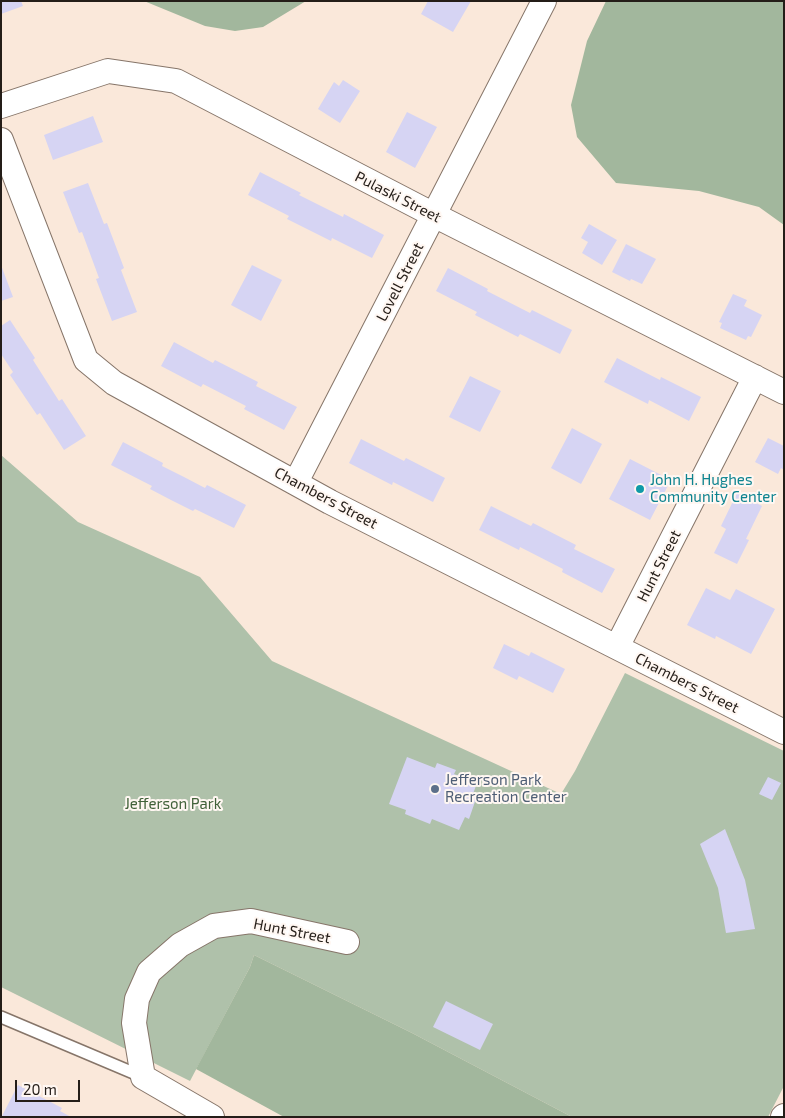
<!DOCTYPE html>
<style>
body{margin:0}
#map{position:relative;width:785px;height:1118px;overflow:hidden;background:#fae8da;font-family:"Exo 2",sans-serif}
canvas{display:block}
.frame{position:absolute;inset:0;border:2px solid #241d18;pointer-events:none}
.scale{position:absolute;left:15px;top:1080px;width:65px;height:22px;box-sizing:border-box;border:2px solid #241d18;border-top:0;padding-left:6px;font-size:15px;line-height:18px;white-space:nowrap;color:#241d18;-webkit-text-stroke:4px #fff7f2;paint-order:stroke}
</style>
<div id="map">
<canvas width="785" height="1118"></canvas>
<div class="frame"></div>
<div class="scale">20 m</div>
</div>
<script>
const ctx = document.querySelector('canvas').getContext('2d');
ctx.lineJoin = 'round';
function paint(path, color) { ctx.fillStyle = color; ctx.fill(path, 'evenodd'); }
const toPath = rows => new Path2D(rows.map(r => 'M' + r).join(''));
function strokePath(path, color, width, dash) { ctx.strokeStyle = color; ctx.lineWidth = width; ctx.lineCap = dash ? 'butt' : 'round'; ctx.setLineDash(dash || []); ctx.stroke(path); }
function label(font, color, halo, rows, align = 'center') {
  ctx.font = font + ' "Exo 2",sans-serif'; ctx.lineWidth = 4; ctx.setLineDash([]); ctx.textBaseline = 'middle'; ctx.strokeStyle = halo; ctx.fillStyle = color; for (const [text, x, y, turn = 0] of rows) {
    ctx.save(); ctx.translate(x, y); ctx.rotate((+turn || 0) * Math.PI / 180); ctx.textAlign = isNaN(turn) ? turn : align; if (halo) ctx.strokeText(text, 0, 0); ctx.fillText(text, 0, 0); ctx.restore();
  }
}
const green = toPath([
 [1,455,78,522,200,577,272,661,561,794,575,771,625,673,784,751,784,1086,768,1117,572,1117,412,1033,254,955,250,967,190,1081,1,987]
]);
const forest = toPath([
 [144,1,306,1,263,27,235,31,205,26],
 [606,1,784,1,784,225,759,207,699,191,616,183,577,137,571,105,587,41],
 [254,955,412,1033,572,1117,284,1117,196,1069,250,967]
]);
const building = toPath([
 [1,1,21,1,23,6,1,14],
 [428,1,471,1,453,32,421,14],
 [343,80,360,91,340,123,318,109,334,82,339,86],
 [407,112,437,127,415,168,386,152],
 [93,116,103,142,53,160,44,135],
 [260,172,301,193,299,195,343,217,344,214,384,235,372,258,332,238,331,241,287,219,289,216,248,195],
 [88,183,104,224,107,223,124,268,121,270,137,312,112,321,96,279,99,278,82,232,79,233,63,192],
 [589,224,617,240,602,265,582,253,588,242,581,238],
 [626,244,656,259,642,284,631,279,630,281,612,272],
 [1,265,13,297,1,301],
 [252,265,282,280,261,321,231,305],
 [448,268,488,289,487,291,530,313,532,310,572,330,560,354,520,334,518,337,475,315,477,312,436,291],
 [733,294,747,300,744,306,762,315,751,337,748,336,746,340,720,328,722,323,719,322],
 [10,320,35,358,33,360,59,401,62,399,86,436,64,450,40,413,37,415,10,375,13,372,1,354,1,326],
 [174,342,213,363,215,360,258,382,256,386,297,407,284,430,244,409,246,406,203,384,201,387,161,366],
 [617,358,660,380,661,377,701,397,689,421,649,400,648,404,604,382],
 [470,376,501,391,480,432,449,417],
 [572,428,602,444,581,484,551,468],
 [768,438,784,446,784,470,781,468,778,474,755,462],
 [361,439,404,461,406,458,445,478,433,502,393,482,392,485,349,463],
 [123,442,163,463,162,466,184,477,205,488,207,485,246,505,234,528,195,509,193,511,171,500,150,489,152,486,111,465],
 [630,459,671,480,650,520,609,499],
 [737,493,762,506,746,539,749,540,737,564,714,553,726,529,721,526],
 [491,506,531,526,533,523,576,545,574,549,615,569,602,593,562,572,563,569,520,547,519,550,479,530],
 [706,588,730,600,736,589,775,609,751,654,716,636,715,639,687,625],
 [504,644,529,656,531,652,565,669,553,693,519,676,517,680,493,668],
 [407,757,435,768,437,763,456,770,454,774,477,783,473,794,477,796,469,819,465,817,459,830,432,819,430,824,405,814,406,810,389,804],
 [768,777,781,783,772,800,759,794],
 [725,829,745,880,755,929,726,933,718,888,700,844],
 [446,1001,493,1024,480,1050,433,1027],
 [18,1085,62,1108,60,1111,71,1117,2,1116]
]);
const service = toPath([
 [1,1017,143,1077]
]);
const minor = toPath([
 [1,106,108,71,176,81,434,215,784,392],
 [1,140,86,360,114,383,330,502,784,732],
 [296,482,544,1],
 [617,647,755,377],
 [212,1117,143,1077,134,1023,137,999,149,972,180,945,214,926,251,921,347,942],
 [783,1117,784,1116]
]);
const markers = [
 [640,489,5,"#0f9aa8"],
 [435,789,5,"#5c6f8a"]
];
const streetNames = [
 ["Pulaski Street",398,197,27],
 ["Lovell Street",400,282,-63],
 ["Chambers Street",326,498,28],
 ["Hunt Street",659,566,-63],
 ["Chambers Street",687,683,27],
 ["Hunt Street",292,931,11]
];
const cultureNames = [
 ["John H. Hughes",650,480],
 ["Community Center",650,497]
];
const serviceNames = [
 ["Jefferson Park",445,780],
 ["Recreation Center",445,797]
];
const parkNames = [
 ["Jefferson Park",173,804]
];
paint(green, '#afc1aa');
paint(forest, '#a2b79d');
paint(building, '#d6d4f3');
strokePath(service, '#867569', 14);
strokePath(minor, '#867569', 26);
strokePath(service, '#fff', 11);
strokePath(minor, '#fff', 24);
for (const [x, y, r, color] of markers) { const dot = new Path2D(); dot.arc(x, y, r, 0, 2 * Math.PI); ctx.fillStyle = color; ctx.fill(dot); strokePath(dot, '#fff7f2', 2); }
label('15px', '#241d18', '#fff7f2', streetNames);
label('15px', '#0d838f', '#fff7f2', cultureNames, 'left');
label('15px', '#4e5e75', '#fff7f2', serviceNames, 'left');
label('15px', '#416139', '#fff7f2', parkNames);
</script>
